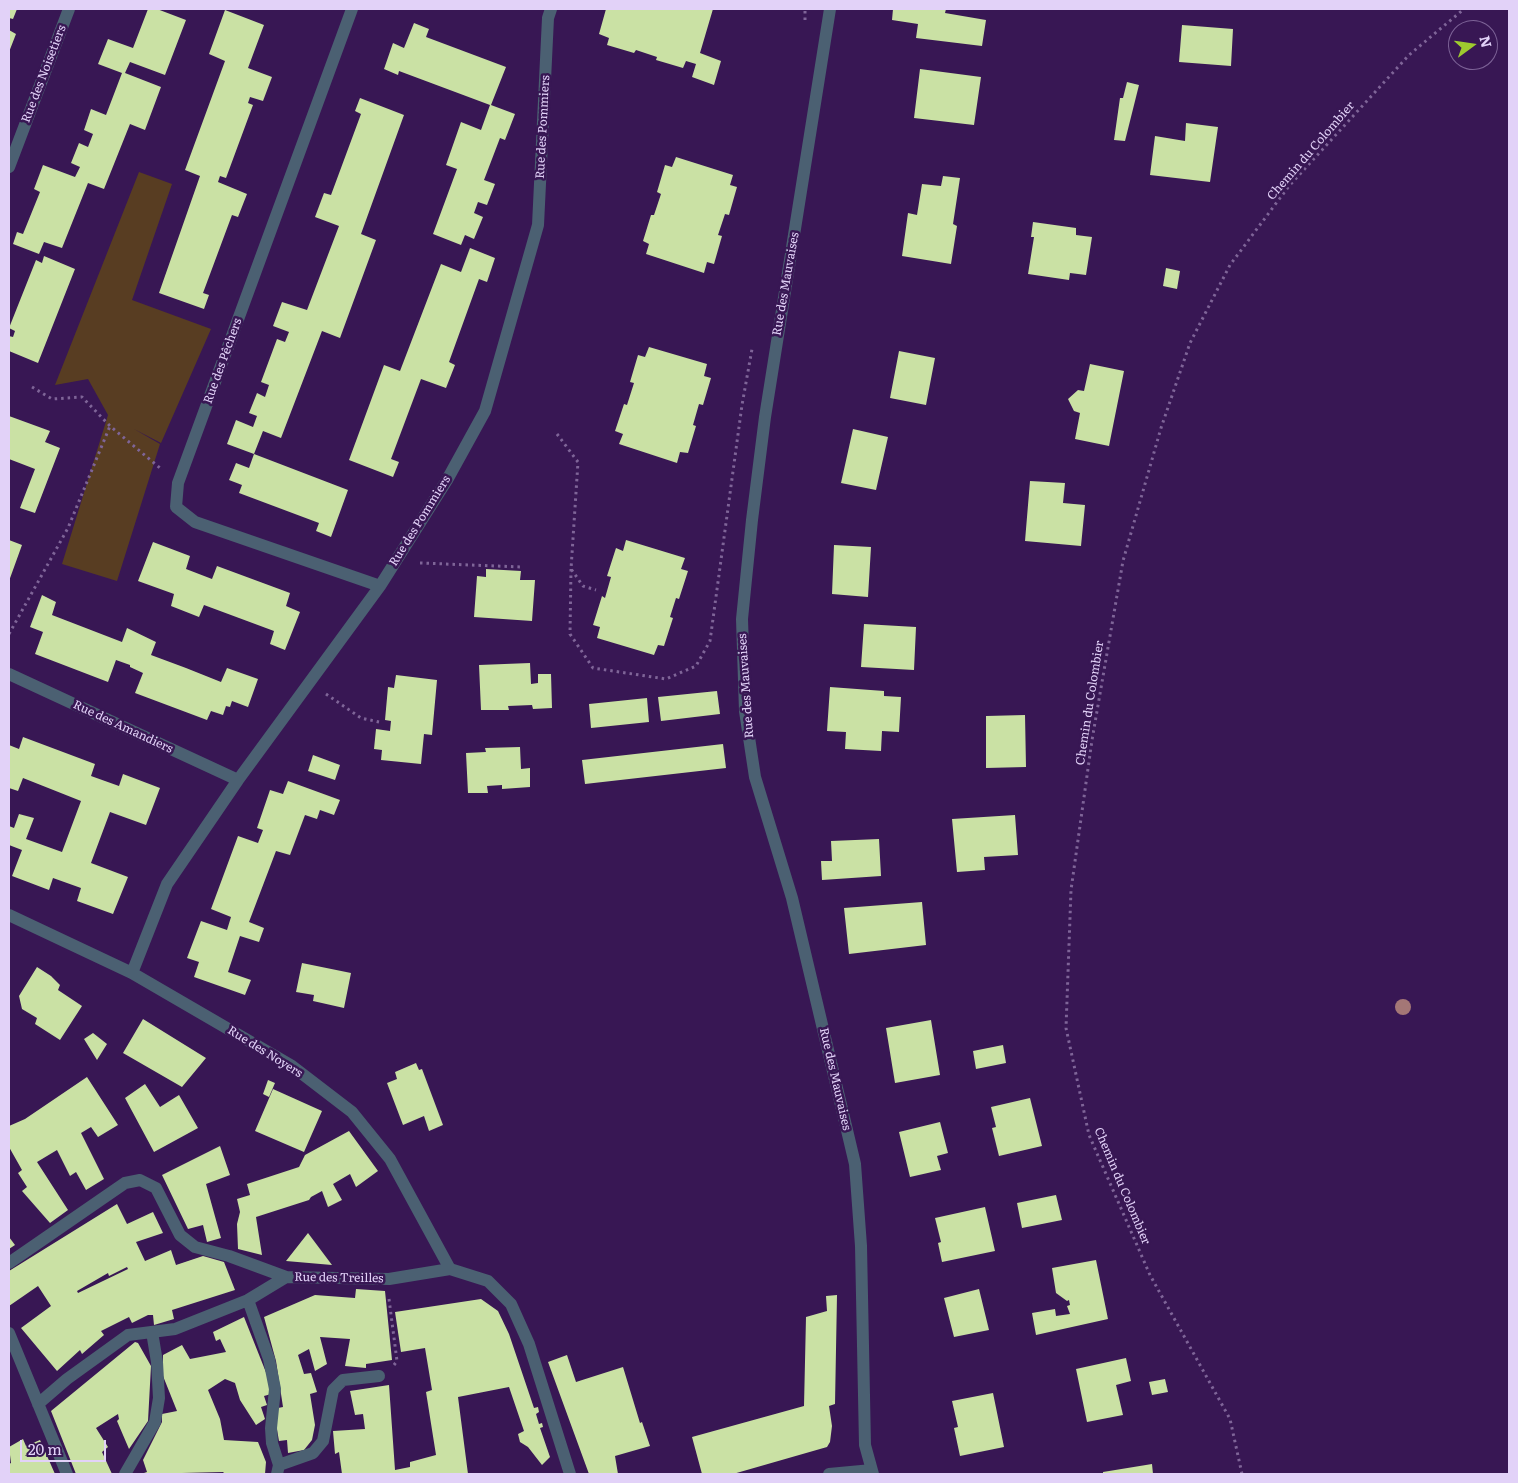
<!DOCTYPE html>
<meta charset="utf-8">
<style>
body{margin:0}
#map{position:relative;width:1518px;height:1483px;overflow:hidden;background:#381754;font-family:Literata,serif}
canvas{display:block}
.frame{position:absolute;inset:0;border:10px solid #e2d2f8;pointer-events:none}
.north{position:absolute;left:1448px;top:20px;width:50px;height:50px;box-sizing:border-box;background:#381754;border:1px solid #7c6296;border-radius:50%;rotate:76deg;font-size:14px;font-weight:700;line-height:20px;text-align:center;color:#e2d2f8}
.north::after{content:'';display:block;margin:auto;width:18px;height:22px;background:#9eca2f;clip-path:polygon(50% 0,100% 100%,50% 72%,0 100%)}
.scale{position:absolute;left:20px;top:1440px;width:86px;height:22px;box-sizing:border-box;border:2px solid #e2d2f8;border-top:0;padding-left:6px;font-size:15px;line-height:18px;white-space:nowrap;color:#e2d2f8;-webkit-text-stroke:4px #381754;paint-order:stroke}
</style>
<div id="map">
<canvas width="1518" height="1483"></canvas>
<div class="frame"></div>
<div class="north">N</div>
<div class="scale">20 m</div>
</div>
<script>
const ctx = document.querySelector('canvas').getContext('2d');
ctx.lineJoin = 'round';
function paint(path, color) { ctx.fillStyle = color; ctx.fill(path, 'evenodd'); }
const toPath = rows => new Path2D(rows.map(r => 'M' + r).join(''));
function strokePath(path, color, width, dash) { ctx.strokeStyle = color; ctx.lineWidth = width; ctx.lineCap = dash ? 'butt' : 'round'; ctx.setLineDash(dash || []); ctx.stroke(path); }
function label(font, color, halo, rows, align = 'center') {
  ctx.font = font + ' Literata,serif'; ctx.lineWidth = 5; ctx.setLineDash([]); ctx.textBaseline = 'middle'; ctx.strokeStyle = halo; ctx.fillStyle = color; for (const [text, x, y, turn = 0] of rows) {
    ctx.save(); ctx.translate(x, y); ctx.rotate((+turn || 0) * Math.PI / 180); ctx.textAlign = isNaN(turn) ? turn : align; if (halo) ctx.strokeText(text, 0, 0); ctx.fillText(text, 0, 0); ctx.restore();
  }
}
const green = toPath([
 [139,172,172,184,132,300,211,329,161,443,134,429,160,444,117,581,62,564,108,415,88,379,55,385]
]);
const building = toPath([
 [9,9,17,9,13,19,9,18],
 [148,9,157,9,186,20,165,75,130,62,125,73,161,87,145,130,130,124,104,189,88,183,62,248,44,242,39,254,13,244,17,232,23,234,40,192,34,189,43,165,75,177,80,167,71,163,79,143,88,147,93,134,84,130,91,109,106,115,122,73,98,64,108,39,133,48],
 [606,9,713,9,700,53,721,61,714,85,692,77,696,64,686,61,683,68,656,60,657,57,636,50,634,53,607,45,609,38,599,34],
 [893,9,946,9,945,13,986,20,982,46,916,38,918,24,892,20],
 [225,10,264,25,248,68,272,77,263,101,250,97,248,103,253,105,226,178,220,176,218,182,247,194,238,217,232,215,203,293,209,295,204,309,159,293,200,176,185,170,225,61,209,54],
 [414,23,429,29,426,37,506,67,491,105,515,114,505,140,500,138,484,180,495,184,487,205,478,202,474,213,483,217,474,239,465,235,461,245,433,234,457,169,446,165,461,122,481,130,490,105,399,71,398,75,384,69,393,43,404,48],
 [1182,25,1233,29,1231,66,1179,62],
 [9,30,16,34,9,52],
 [920,69,981,77,974,125,914,118],
 [1127,82,1139,85,1125,141,1114,140,1120,98,1123,98],
 [360,98,404,115,361,234,376,240,340,338,322,331,281,438,263,431,254,454,227,444,236,420,253,427,257,416,249,413,257,393,265,397,269,385,261,382,277,339,285,342,289,332,273,326,282,302,307,310,339,226,315,217,324,193,331,195,361,114,355,111],
 [1186,123,1218,127,1210,182,1150,175,1155,136,1185,141],
 [676,157,733,175,730,185,737,187,729,215,725,214,718,235,722,236,714,264,707,262,704,273,646,254,649,244,643,241,651,215,654,215,661,194,657,192,665,165,672,167],
 [943,176,960,178,953,224,957,226,951,264,902,256,908,213,917,215,922,184,941,186],
 [1033,222,1076,228,1076,235,1092,237,1086,275,1070,273,1069,280,1028,274,1034,237,1031,237],
 [470,248,495,258,487,282,479,279,449,362,455,365,446,388,421,379,391,459,399,462,393,477,349,460,384,365,400,371,441,264,461,272],
 [44,256,75,269,38,363,9,351,9,336,13,337,15,331,9,328,36,260,42,263],
 [1166,268,1180,271,1177,289,1163,286],
 [649,347,707,364,704,376,711,378,703,405,699,404,693,425,696,426,688,453,680,452,677,463,619,444,623,434,615,431,624,404,627,405,634,383,630,382,638,355,645,357],
 [899,351,935,358,926,405,890,398],
 [1090,364,1124,371,1109,446,1075,439,1080,413,1074,411,1068,399,1078,390,1084,391],
 [9,416,50,431,45,442,60,448,35,513,20,508,35,469,9,459],
 [853,429,888,437,876,490,841,483],
 [254,454,348,490,331,537,316,531,319,523,239,493,242,485,229,480,236,463,249,468],
 [1030,481,1065,483,1063,503,1085,505,1081,546,1025,541],
 [9,540,22,545,9,581],
 [626,540,685,558,681,569,688,571,679,599,676,598,670,617,673,618,664,646,658,645,654,655,597,638,600,627,593,625,602,596,605,598,611,577,607,576,616,548,623,551],
 [153,542,190,556,186,569,212,579,217,566,290,593,286,606,300,612,285,650,270,644,274,631,204,605,199,617,171,606,174,594,138,581],
 [834,545,871,547,868,597,832,594],
 [486,569,521,571,520,580,535,580,532,621,474,617,477,576,486,577],
 [42,595,56,602,52,615,122,642,127,628,156,642,151,655,186,668,221,682,227,668,258,679,248,707,232,701,230,707,226,706,223,715,211,711,207,720,135,693,143,673,130,667,130,665,116,660,108,682,35,654,43,632,30,627],
 [864,624,916,627,914,670,861,667],
 [530,663,531,684,538,683,538,674,551,674,552,708,533,709,532,705,508,706,509,710,481,710,479,665],
 [396,675,437,680,432,735,424,734,421,764,381,760,382,750,374,749,376,729,390,731,391,721,385,720,388,687,394,688],
 [830,687,884,691,884,696,901,697,899,732,882,731,881,751,845,749,846,732,827,731],
 [717,691,720,714,661,721,658,697],
 [647,698,649,722,591,728,589,704],
 [1025,715,1026,767,986,768,986,716],
 [23,737,95,764,91,776,119,786,123,774,160,788,146,825,110,812,91,863,128,877,113,914,77,901,81,888,53,878,49,890,12,876,22,850,9,845,9,826,14,828,19,814,34,818,26,839,62,852,81,801,23,778,18,791,9,788,9,745,19,749],
 [723,744,726,768,585,784,582,760],
 [520,747,521,769,530,768,530,787,502,789,502,785,487,786,488,793,468,793,466,753,486,752,485,748],
 [313,755,340,765,335,780,308,771],
 [288,781,340,800,334,815,320,810,317,819,305,815,290,855,276,851,249,922,264,928,259,942,240,936,228,972,251,980,245,995,194,977,199,962,187,958,201,921,227,930,231,917,211,909,238,836,258,843,263,830,257,828,270,790,283,794],
 [1015,815,1018,855,984,857,985,870,957,872,952,819],
 [879,839,881,876,822,880,821,861,832,861,831,841],
 [922,902,926,945,849,954,844,908],
 [302,963,351,973,344,1008,313,1001,314,995,296,992],
 [37,967,51,976,60,985,58,990,82,1006,60,1040,35,1024,37,1018,22,1009,19,996],
 [143,1019,206,1058,182,1087,123,1053],
 [931,1020,940,1075,895,1083,886,1028],
 [93,1033,107,1044,97,1060,84,1039],
 [1003,1045,1006,1063,976,1069,973,1051],
 [416,1063,419,1070,422,1069,443,1125,429,1131,424,1116,403,1125,387,1083,397,1079,395,1072],
 [87,1077,118,1125,98,1137,91,1127,81,1133,104,1179,86,1190,76,1172,70,1176,57,1150,37,1162,68,1210,50,1223,22,1191,27,1187,18,1173,22,1170,9,1147,9,1126,25,1119],
 [268,1080,275,1083,269,1097,263,1094],
 [145,1084,160,1107,179,1095,198,1128,154,1152,125,1098],
 [273,1089,322,1111,304,1152,255,1131],
 [1030,1098,1042,1146,999,1156,992,1128,996,1127,991,1107],
 [940,1122,948,1153,937,1156,941,1170,910,1177,899,1132],
 [349,1131,378,1171,356,1187,350,1174,333,1184,342,1200,328,1207,322,1191,311,1197,309,1200,256,1217,262,1255,238,1249,237,1224,240,1212,237,1199,250,1195,247,1184,299,1167,305,1155],
 [220,1146,230,1175,206,1184,221,1238,207,1242,203,1225,188,1229,162,1175],
 [1056,1195,1062,1220,1022,1228,1017,1203],
 [117,1204,127,1224,153,1212,163,1233,136,1242,145,1261,171,1250,176,1265,203,1256,224,1262,235,1290,172,1310,174,1319,154,1325,153,1315,148,1315,132,1323,129,1317,101,1331,104,1335,82,1354,80,1350,57,1371,21,1328,51,1306,38,1286,9,1306,9,1271],
 [127,1267,128,1269,78,1293,77,1291,108,1273,109,1276],
 [985,1207,995,1251,942,1262,938,1243,941,1242,935,1218],
 [308,1233,332,1265,286,1261],
 [9,1237,15,1245,9,1249],
 [1096,1260,1108,1319,1036,1335,1032,1313,1055,1309,1056,1316,1070,1314,1067,1306,1070,1305,1069,1300,1067,1301,1056,1293,1052,1268],
 [356,1289,385,1291,392,1360,366,1364,366,1368,345,1366,350,1339,320,1337,327,1364,315,1371,309,1349,298,1355,304,1374,311,1373,317,1392,310,1394,315,1425,312,1440,304,1450,288,1453,287,1440,279,1441,276,1424,278,1408,283,1407,276,1361,264,1317,315,1295,355,1298],
 [979,1289,989,1330,954,1337,944,1298],
 [837,1295,835,1404,829,1406,832,1426,830,1442,827,1447,733,1474,702,1474,692,1437,804,1406,806,1317,827,1311,826,1296],
 [481,1299,498,1311,509,1334,534,1408,538,1407,539,1412,536,1414,539,1424,542,1423,543,1427,540,1428,550,1457,542,1465,528,1447,520,1442,518,1434,524,1431,509,1387,458,1397,468,1474,342,1474,339,1452,335,1454,333,1431,365,1429,363,1414,355,1415,350,1391,389,1385,395,1470,410,1467,410,1462,436,1455,426,1392,432,1390,425,1348,401,1352,395,1312],
 [244,1317,271,1385,271,1394,264,1396,267,1405,261,1407,265,1419,256,1425,240,1400,235,1383,225,1379,208,1390,220,1419,224,1440,258,1442,266,1462,265,1474,225,1474,223,1472,141,1474,147,1472,143,1460,162,1422,162,1414,177,1411,163,1376,163,1355,182,1345,190,1359,226,1352,220,1339,216,1341,213,1332],
 [135,1342,138,1343,151,1366,148,1421,129,1449,117,1421,119,1419,118,1414,96,1428,108,1447,102,1452,112,1474,76,1474,51,1411],
 [567,1355,576,1382,623,1367,640,1423,642,1422,650,1446,615,1456,618,1474,589,1474,548,1362],
 [1126,1358,1131,1381,1116,1385,1123,1415,1087,1422,1076,1369],
 [1165,1379,1168,1392,1152,1395,1149,1382],
 [993,1393,1004,1447,960,1456,954,1428,958,1427,952,1401],
 [23,1439,26,1446,40,1440,55,1474,9,1474,9,1464,11,1463,9,1447],
 [1152,1464,1153,1474,1103,1474,1103,1472]
]);
const path = toPath([
 [805,20,805,9],
 [32,387,52,399,82,397,110,426,160,468],
 [557,434,578,462,571,569,583,586,596,590],
 [420,563,521,567],
 [571,569,570,634,593,668,666,679,696,666,710,641,742,405,752,349],
 [9,634,68,528,110,426],
 [326,694,361,718,379,722],
 [389,1299,397,1361,394,1365],
 [1242,1474,1230,1419,1150,1275,1089,1135,1066,1028,1071,890,1092,740,1123,561,1161,428,1190,343,1230,265,1289,186,1409,55,1464,9]
]);
const street = toPath([
 [352,9,178,483,176,507,195,522,380,586],
 [830,9,765,417,752,520,742,619,745,711,755,777,792,898,855,1164,861,1246,865,1445,873,1474],
 [9,167,69,9],
 [9,674,238,780],
 [9,915,132,973,292,1066,352,1112,390,1159,450,1269],
 [132,973,167,884,238,780,380,586,447,480,485,411,538,225,548,18,551,9],
 [9,1263,125,1183,140,1180,156,1188,180,1235,195,1247,229,1256,286,1277,389,1279,450,1269,488,1281,511,1304,529,1344,570,1474],
 [248,1300,269,1359,275,1389,271,1428,272,1443,279,1465,277,1474],
 [9,1333,67,1474],
 [38,1404,67,1379,128,1335,175,1329,248,1300,286,1277],
 [279,1465,313,1453,323,1441,333,1390,343,1380,379,1376],
 [125,1474,155,1422,159,1398,157,1362,152,1332],
 [829,1474,872,1470]
]);
const trees = [
 [1403,1007]
];
const streetNames = [
 ["Rue des Noisetiers",44,74,-69],
 ["Rue des Pommiers",543,127,-87],
 ["Chemin du Colombier",1311,151,-49],
 ["Rue des Mauvaises",786,284,-80],
 ["Rue des Pêchers",223,361,-70],
 ["Rue des Pommiers",420,521,-58],
 ["Rue des Mauvaises",746,686,-94],
 ["Chemin du Colombier",1090,703,-81],
 ["Rue des Amandiers",123,727,25],
 ["Rue des Noyers",265,1052,32],
 ["Rue des Mauvaises",835,1079,77],
 ["Chemin du Colombier",1122,1186,67],
 ["Rue des Treilles",339,1278,1]
];
paint(green, '#583d22');
paint(building, '#cae1a4');
strokePath(path, '#7f6598', 3, [2.5, 4]);
strokePath(street, '#4b6072', 12);
ctx.fillStyle = '#a47776';
for (const [x, y] of trees) { ctx.beginPath(); ctx.arc(x, y, 8, 0, 2 * Math.PI); ctx.fill(); }
label('12px', '#e2d2f8', '#381754', streetNames);
</script>
